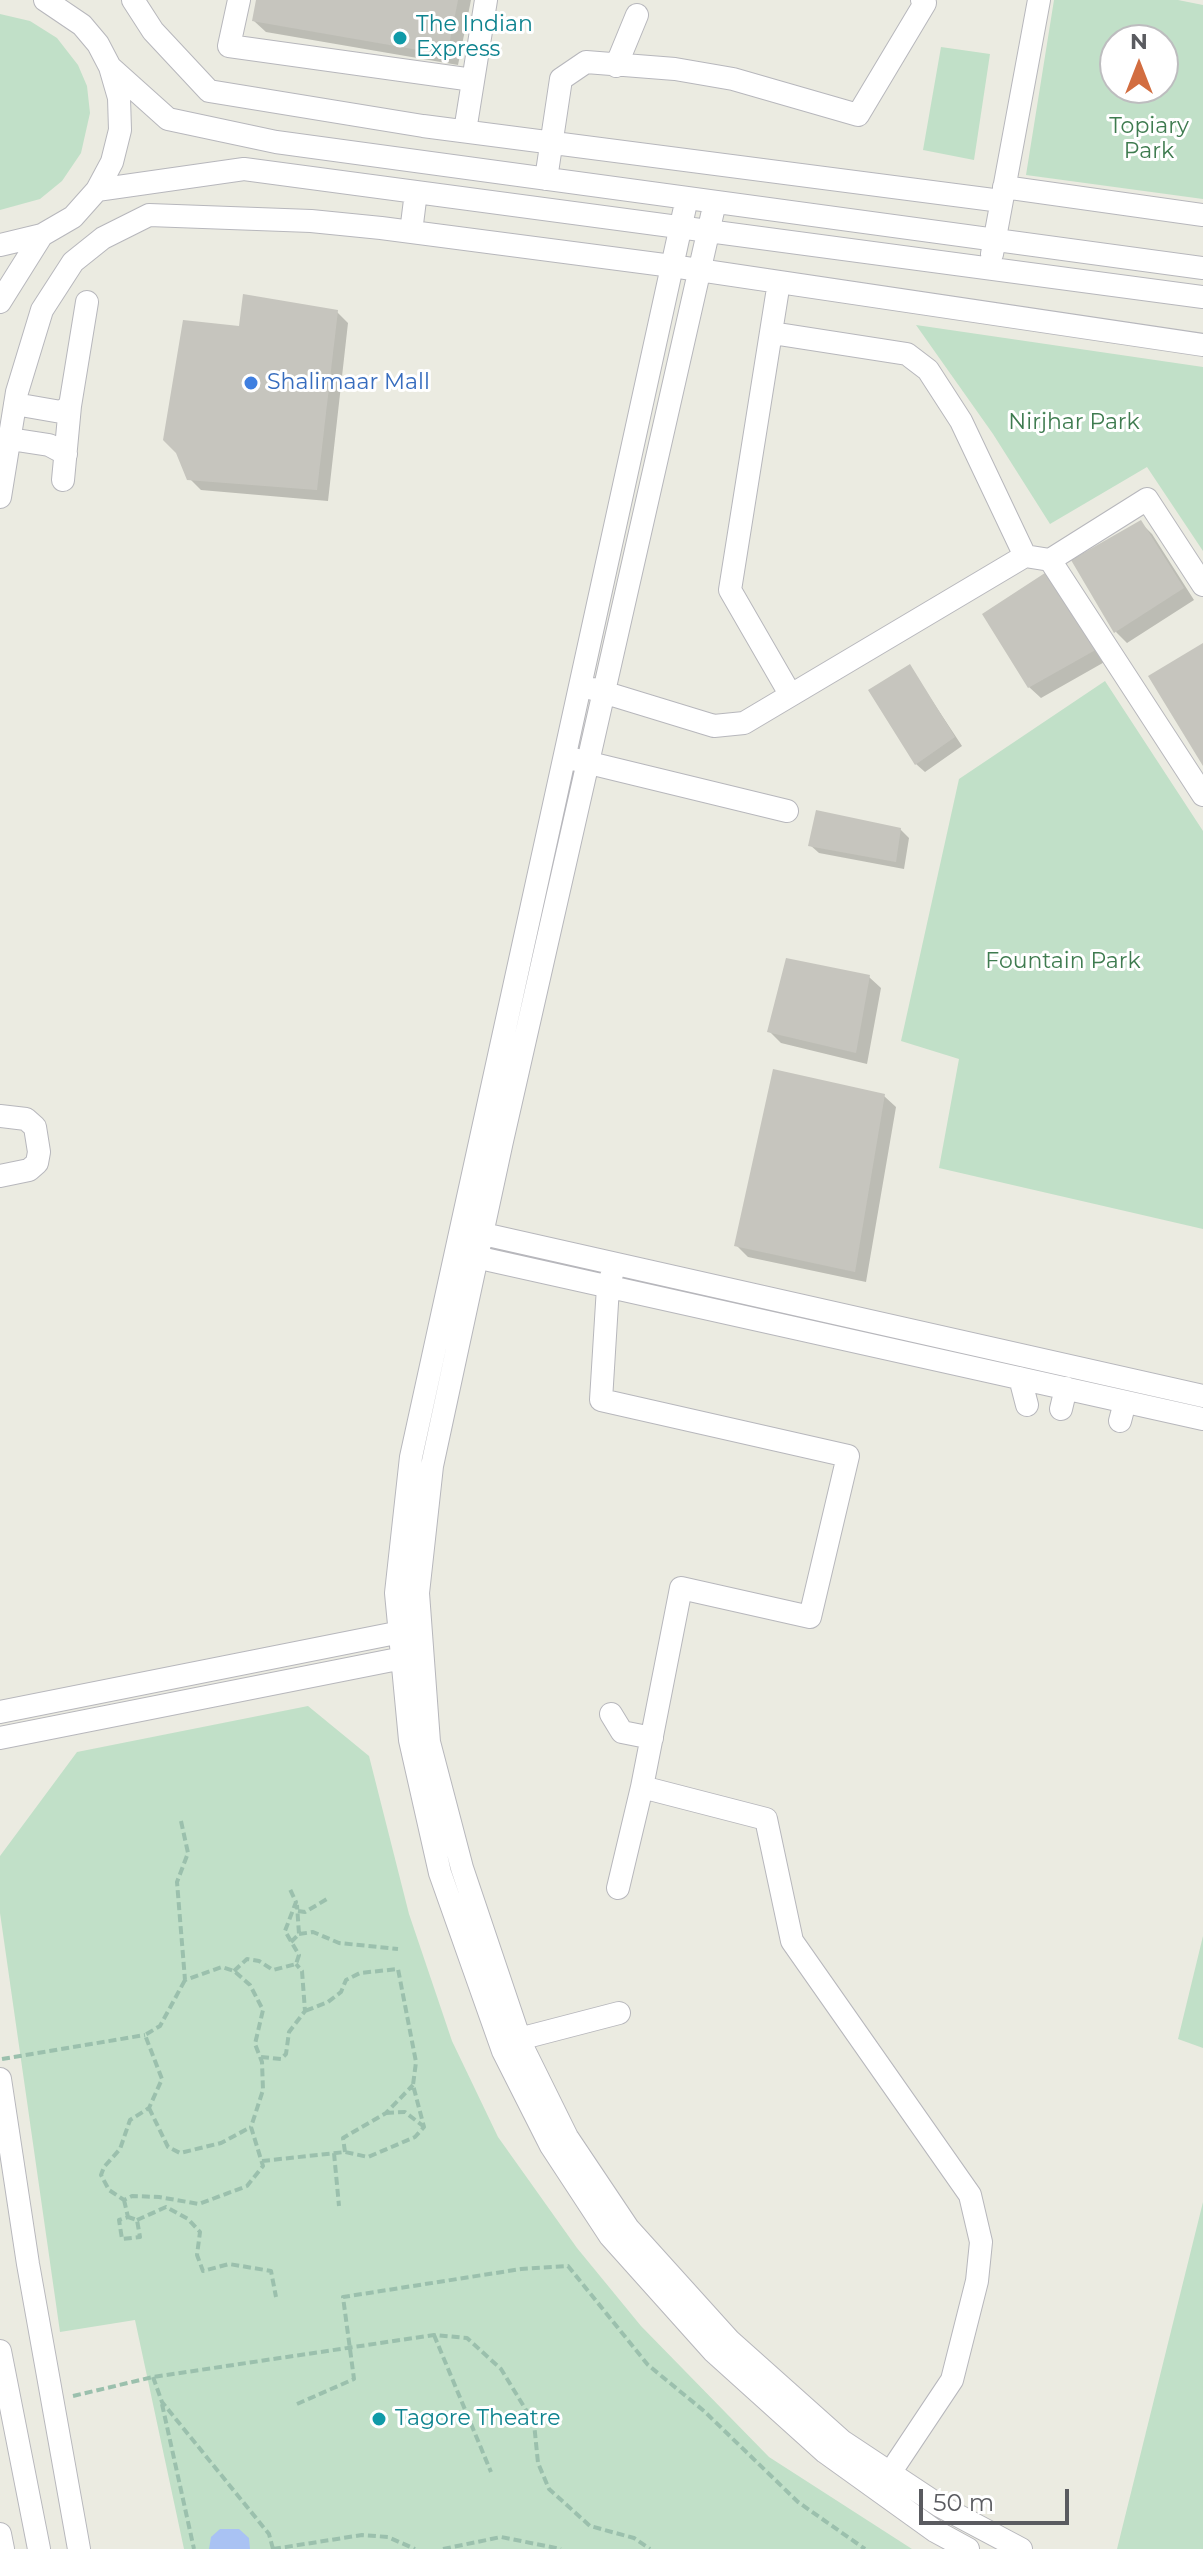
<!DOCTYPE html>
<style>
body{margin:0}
#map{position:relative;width:1203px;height:2549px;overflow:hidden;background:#ebebe1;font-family:Montserrat,sans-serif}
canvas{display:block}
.north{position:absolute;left:1099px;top:24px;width:80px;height:80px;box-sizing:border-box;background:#fff;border:2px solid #bdbdbf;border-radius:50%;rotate:0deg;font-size:22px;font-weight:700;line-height:32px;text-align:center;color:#5a5b60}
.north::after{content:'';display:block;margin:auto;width:28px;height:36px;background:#d26d40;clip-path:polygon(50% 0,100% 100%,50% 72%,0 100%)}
.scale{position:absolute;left:919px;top:2489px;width:150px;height:36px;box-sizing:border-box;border:4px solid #5a5b60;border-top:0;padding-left:10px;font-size:24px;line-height:28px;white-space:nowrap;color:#5a5b60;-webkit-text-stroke:6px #fff;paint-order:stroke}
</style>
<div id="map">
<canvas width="1203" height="2549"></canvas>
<div class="north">N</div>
<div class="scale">50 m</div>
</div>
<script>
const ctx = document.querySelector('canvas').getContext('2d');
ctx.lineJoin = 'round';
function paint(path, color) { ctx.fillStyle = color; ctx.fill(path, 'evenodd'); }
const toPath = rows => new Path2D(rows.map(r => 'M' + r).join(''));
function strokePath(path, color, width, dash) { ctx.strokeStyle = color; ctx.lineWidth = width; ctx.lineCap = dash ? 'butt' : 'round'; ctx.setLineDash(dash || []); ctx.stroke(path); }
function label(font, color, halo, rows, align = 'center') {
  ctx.font = font + ' Montserrat,sans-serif'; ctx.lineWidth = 6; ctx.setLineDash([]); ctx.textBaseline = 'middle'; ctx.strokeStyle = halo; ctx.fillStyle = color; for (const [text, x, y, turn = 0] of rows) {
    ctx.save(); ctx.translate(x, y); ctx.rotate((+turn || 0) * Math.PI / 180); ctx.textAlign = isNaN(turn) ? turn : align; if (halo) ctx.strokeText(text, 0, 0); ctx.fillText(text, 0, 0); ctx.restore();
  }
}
const green = toPath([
 [1054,0,1178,0,1203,5,1203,199,1026,175],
 [1115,40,1163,40,1163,88,1115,88],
 [0,14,30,21,57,38,78,65,87,86,90,113,81,153,62,181,40,199,0,210],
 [941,47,990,54,974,160,923,150],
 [916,325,1203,367,1203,551,1147,467,1050,524,993,434],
 [1105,681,1203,831,1203,1229,939,1168,959,1059,901,1041,959,779],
 [308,1706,369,1756,409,1914,452,2041,498,2137,577,2248,641,2326,769,2457,912,2549,184,2549,135,2320,60,2332,0,1913,0,1856,77,1752],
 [1203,1936,1203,2048,1178,2039],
 [1203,2202,1203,2549,1117,2549]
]);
const water = toPath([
 [220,2529,239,2529,249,2538,250,2549,209,2549,211,2537]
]);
const shadow = toPath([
 [258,0,471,0,458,65,266,32,254,21],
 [337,312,348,323,328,501,201,490,189,478,240,328],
 [1141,523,1152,534,1194,600,1127,643,1116,632],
 [1048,573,1108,660,1041,698,1029,687],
 [910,667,962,746,925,772,916,764],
 [900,829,909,838,904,869,819,853,810,845],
 [869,977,881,988,867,1064,781,1043,770,1032],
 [884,1096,896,1107,866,1282,748,1257,736,1245]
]);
const building = toPath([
 [256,0,458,0,447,55,252,21],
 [243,294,338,310,317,490,187,480,176,453,163,440,183,320,239,326],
 [1141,520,1184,588,1114,633,1071,560],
 [1048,571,1099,648,1028,688,982,614],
 [1203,643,1203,766,1148,676],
 [910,664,955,737,915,765,868,690],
 [816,810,901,828,896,862,808,846],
 [786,958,870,975,856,1053,767,1032],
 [773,1069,885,1094,855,1272,734,1246]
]);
const path = toPath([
 [181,1821,188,1853,177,1882,185,1980,222,1967,234,1971,250,1985,263,2010,255,2044,262,2062,263,2090,251,2127,263,2166,247,2186,199,2204,159,2197,132,2196,124,2200,109,2190,101,2175,104,2167,120,2149,130,2120,149,2108,162,2079,145,2035,160,2026,185,1980],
 [298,1911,305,1912,327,1899],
 [299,1934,313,1932,339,1943,398,1949],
 [291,1942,299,1934,297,1905],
 [234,1971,247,1959,259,1961,273,1970,296,1964,299,1955,285,1931,296,1902,289,1887],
 [261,2057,281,2059,286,2054,289,2032,305,2011,302,1971,296,1964],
 [2,2059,145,2035],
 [149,2108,168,2147,180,2153,221,2143,251,2127],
 [386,2113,405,2112,423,2126],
 [345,2152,343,2138,386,2113,413,2085],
 [334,2153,339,2206],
 [262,2161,345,2152,368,2157,415,2137,424,2127,413,2085,416,2062,398,1969,360,1973,346,1980,341,1992,328,2002,305,2011],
 [124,2200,128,2217,119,2220,122,2239,140,2237,137,2220,128,2217],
 [137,2220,166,2207,188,2219,200,2232,197,2255,203,2271,229,2264,271,2271,276,2297],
 [434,2335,491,2472],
 [153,2377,162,2402,269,2534,273,2549],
 [73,2396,153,2377,434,2335,467,2338,501,2369,534,2423,538,2463,549,2489,590,2526,634,2538,650,2549],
 [162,2404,194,2549],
 [297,2404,354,2379,343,2297,521,2269,568,2266,648,2365,704,2411,798,2502,865,2549],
 [273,2549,362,2535,388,2537,415,2549],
 [443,2549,501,2537,561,2549]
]);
const minor = toPath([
 [133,0,153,31,209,91,423,126,1001,201],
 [239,0,229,46,473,80],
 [616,66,637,15],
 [110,67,168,119,276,142,1203,268],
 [465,131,486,0],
 [546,179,561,79,586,62,675,69,733,79,858,115,925,3,922,0],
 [1004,187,1203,215],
 [97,190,244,169,1203,297],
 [687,198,411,1457,396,1593,410,1740,440,1873,503,2051,551,2146,610,2236,713,2351,825,2452,935,2531,968,2549],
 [715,202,502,1141,432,1466,418,1593,429,1742,462,1868,522,2046,567,2137,628,2228,730,2341,842,2441,940,2506,1021,2549],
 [411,232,416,192],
 [0,245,42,235,73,217,97,190,112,162,120,130,119,98,110,67,98,44,82,25,45,0],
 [992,254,1039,0],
 [779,282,730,590,790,694],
 [0,302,42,235],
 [772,333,907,354,928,370,961,421,1025,556],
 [15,404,61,412,70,406,87,302],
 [10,439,49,445,66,454],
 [63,480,70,406],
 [0,497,17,392,42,310,73,262,103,238,149,215,311,221,381,228,672,266,1203,345],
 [1050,560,1203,795],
 [593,689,714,726,744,723,1025,556,1050,560,1147,499,1203,585],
 [573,759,787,811],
 [0,1116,26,1119,35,1127,39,1152,37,1163,29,1170,0,1176],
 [470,1231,1203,1396],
 [462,1254,1203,1419],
 [615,1264,608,1287,601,1400,848,1456,810,1617,681,1588,642,1787,766,1819,792,1941,970,2195,981,2242,977,2281,952,2380,890,2473],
 [1020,1378,1027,1405],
 [1061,1409,1066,1388],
 [1120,1421,1125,1402],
 [0,1712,411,1630],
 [611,1714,622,1732,652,1738],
 [0,1738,413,1656],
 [618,1888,642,1787],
 [519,2039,619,2013],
 [0,2079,28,2264,79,2549],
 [0,2351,39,2549],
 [0,2534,3,2549]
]);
const markers = [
 [400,38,8,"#0f9aa8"],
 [251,383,8,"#3f7fe0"],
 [379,2419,8,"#0f9aa8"]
];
const cultureNames = [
 ["The Indian",416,25],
 ["Express",416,50],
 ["Tagore Theatre",395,2419]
];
const parkNames = [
 ["Topiary",1149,127],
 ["Park",1149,152],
 ["Nirjhar Park",1074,423],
 ["Fountain Park",1063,962]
];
const shopNames = [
 ["Shalimaar Mall",267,383]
];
paint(green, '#c1e0c8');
paint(water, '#a9c2f3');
paint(shadow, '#0003');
paint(building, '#c6c5be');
strokePath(minor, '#b7b7bc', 24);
strokePath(path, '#9bc0ad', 4, [8, 4]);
strokePath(minor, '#fff', 22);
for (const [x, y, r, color] of markers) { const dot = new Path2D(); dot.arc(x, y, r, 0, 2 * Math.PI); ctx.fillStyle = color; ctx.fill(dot); strokePath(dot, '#fff', 3); }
label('22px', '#0d838f', '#fff', cultureNames, 'left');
label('22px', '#3e7b4f', '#fff', parkNames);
label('22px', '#366cbe', '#fff', shopNames, 'left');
</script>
